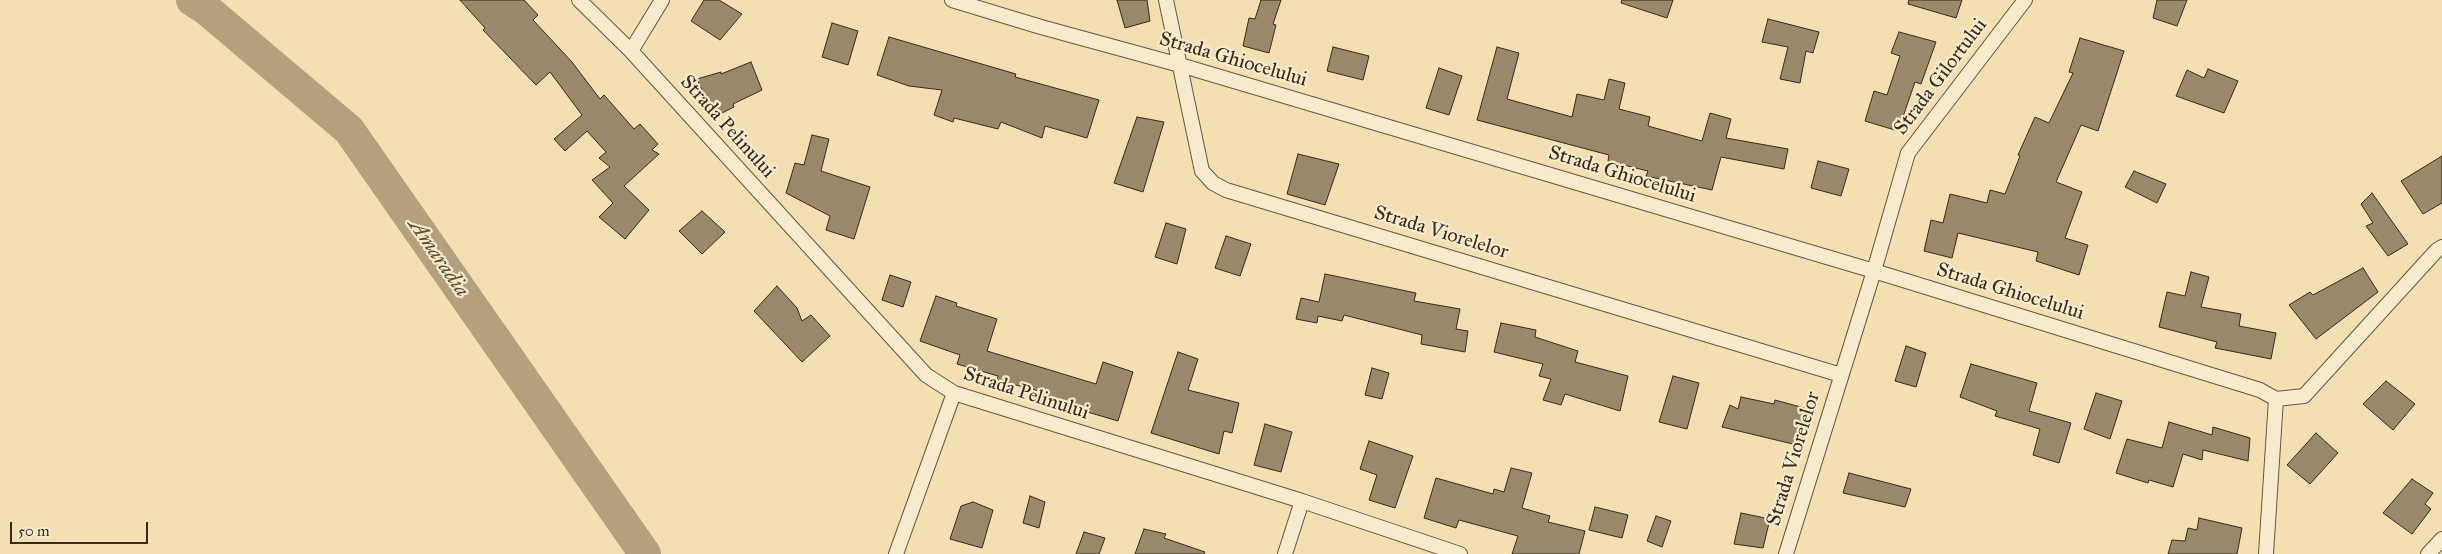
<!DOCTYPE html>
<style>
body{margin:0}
#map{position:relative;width:2442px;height:554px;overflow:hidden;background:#f3dfb2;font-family:"IM FELL Great Primer",serif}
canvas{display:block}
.scale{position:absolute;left:10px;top:522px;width:138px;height:22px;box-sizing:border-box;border:2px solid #372a1a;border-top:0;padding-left:6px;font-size:15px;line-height:18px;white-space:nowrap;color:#372a1a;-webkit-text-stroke:4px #f7eacd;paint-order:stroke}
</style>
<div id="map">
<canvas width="2442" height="554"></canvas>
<div class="scale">50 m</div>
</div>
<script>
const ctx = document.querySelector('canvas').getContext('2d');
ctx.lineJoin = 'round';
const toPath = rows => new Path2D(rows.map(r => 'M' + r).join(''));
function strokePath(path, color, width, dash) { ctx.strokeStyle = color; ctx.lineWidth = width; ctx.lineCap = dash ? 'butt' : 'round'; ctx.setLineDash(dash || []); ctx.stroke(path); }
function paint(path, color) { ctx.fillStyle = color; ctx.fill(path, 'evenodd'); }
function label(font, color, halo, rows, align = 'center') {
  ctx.font = font + ' "IM FELL Great Primer",serif'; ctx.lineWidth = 4.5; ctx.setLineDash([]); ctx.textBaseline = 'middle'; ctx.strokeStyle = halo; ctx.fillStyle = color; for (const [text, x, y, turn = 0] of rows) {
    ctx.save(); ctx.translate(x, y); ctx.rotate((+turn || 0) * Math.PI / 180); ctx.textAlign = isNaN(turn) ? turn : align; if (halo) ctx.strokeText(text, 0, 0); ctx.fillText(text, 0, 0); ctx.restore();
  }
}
const river = toPath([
 [192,0,206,9,349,130,645,554]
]);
const building = toPath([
 [460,0,524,0,538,15,533,20,572,62,600,99,604,95,634,129,640,124,658,144,652,150,659,154,624,186,649,210,625,239,599,217,613,203,592,180,610,167,599,158,606,152,587,131,565,151,554,139,582,115,550,72,536,85,483,30,485,28,460,0],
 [704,0,719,0,742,14,720,40,691,21,704,0],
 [1117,0,1147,0,1150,21,1125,28,1117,0],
 [1261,0,1281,0,1273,24,1276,25,1269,53,1243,46,1249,18,1255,19,1261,0],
 [1622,0,1673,0,1667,18,1621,3,1622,0],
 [1909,0,1962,0,1956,18,1908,4,1909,0],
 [2157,0,2187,0,2177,26,2153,18,2157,0],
 [1768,19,1819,32,1813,53,1806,51,1800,83,1780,79,1788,47,1762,42,1768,19],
 [832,23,858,31,848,65,822,57,832,23],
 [1899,32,1936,42,1921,84,1915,82,1898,131,1865,121,1874,91,1887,95,1900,56,1891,53,1899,32],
 [889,37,1016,74,1015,77,1099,100,1087,138,1045,126,1042,138,1001,122,998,129,954,118,953,122,934,115,942,90,909,86,877,75,889,37],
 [2080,38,2124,51,2098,131,2081,125,2056,182,2082,192,2065,238,2088,245,2079,275,2036,261,2038,252,1958,233,1952,258,1924,251,1931,220,1943,223,1950,194,1987,203,1990,190,2005,194,2020,156,2018,155,2035,117,2049,123,2073,73,2069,72,2080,38],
 [1333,47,1369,56,1363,80,1327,71,1333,47],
 [1497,47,1519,53,1507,99,1572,117,1577,94,1604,100,1609,79,1625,83,1619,109,1650,117,1648,126,1702,141,1710,113,1731,119,1726,138,1788,149,1784,169,1721,157,1712,190,1646,176,1648,171,1608,161,1609,155,1477,120,1497,47],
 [751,62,762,90,733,104,734,107,714,117,697,79,721,72,721,74,751,62],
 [1439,68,1462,76,1449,115,1426,108,1439,68],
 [2208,69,2238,81,2224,113,2176,96,2187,70,2204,78,2208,69],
 [1137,117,1164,122,1143,192,1114,183,1137,117],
 [812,135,829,139,821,171,870,187,854,239,826,230,830,216,786,193,795,163,804,165,812,135],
 [1298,154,1339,164,1325,205,1287,194,1298,154],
 [2442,156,2442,203,2423,214,2401,181,2442,156],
 [1818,161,1849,169,1841,196,1811,188,1818,161],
 [2134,171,2166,184,2157,203,2125,187,2134,171],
 [2372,193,2408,244,2388,256,2366,226,2373,223,2361,204,2372,193],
 [702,211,725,232,702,254,679,231,702,211],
 [1166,223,1186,229,1177,264,1155,257,1166,223],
 [1226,236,1251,244,1240,276,1215,268,1226,236],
 [2363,268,2378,292,2316,339,2289,305,2310,292,2313,295,2363,268],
 [2191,272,2209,277,2201,307,2241,314,2239,326,2276,333,2271,359,2215,348,2217,342,2159,327,2167,292,2185,296,2191,272],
 [1325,274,1416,293,1414,301,1460,309,1456,329,1468,331,1465,352,1421,344,1422,335,1344,315,1342,321,1318,316,1317,323,1296,319,1301,298,1319,302,1325,274],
 [890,275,911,282,903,307,882,300,890,275],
 [777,286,797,308,802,321,811,315,830,336,802,362,754,311,777,286],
 [936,296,957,303,956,306,997,319,987,351,1096,384,1103,362,1133,372,1118,421,1040,398,1042,392,997,380,998,376,957,364,960,355,920,341,936,296],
 [1501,323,1536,330,1535,337,1578,351,1575,362,1628,376,1620,411,1565,394,1561,405,1543,400,1551,379,1539,376,1543,364,1494,352,1501,323],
 [1906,346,1926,353,1916,387,1895,381,1906,346],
 [1178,352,1198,359,1188,390,1239,403,1232,433,1224,431,1219,454,1151,433,1178,352],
 [1971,364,2037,383,2029,411,2071,423,2059,463,2033,455,2040,429,1995,416,1997,411,1960,397,1971,364],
 [1372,368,1389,373,1382,399,1365,395,1372,368],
 [1673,376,1699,383,1687,429,1659,422,1673,376],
 [2386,381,2415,404,2393,430,2363,404,2386,381],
 [2096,393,2122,401,2110,439,2084,429,2096,393],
 [1741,397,1774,404,1775,400,1808,409,1804,424,1807,424,1801,446,1722,427,1730,405,1738,409,1741,397],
 [2169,422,2212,435,2213,427,2250,438,2248,461,2203,450,2202,460,2183,454,2173,487,2149,480,2148,483,2116,473,2127,439,2162,448,2169,422],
 [1265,424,1292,432,1281,472,1254,465,1265,424],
 [2316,433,2338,453,2310,484,2287,465,2316,433],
 [1369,441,1413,456,1395,508,1369,500,1377,475,1360,469,1369,441],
 [1511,468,1532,473,1522,508,1550,516,1548,522,1585,531,1579,554,1512,554,1518,536,1459,520,1456,528,1424,518,1436,478,1493,494,1494,489,1504,492,1511,468],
 [1849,473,1911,489,1905,507,1843,493,1849,473],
 [2412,479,2433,493,2425,504,2431,509,2412,534,2383,513,2412,479],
 [1030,496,1045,502,1039,528,1023,523,1030,496],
 [973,502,993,510,982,548,950,539,961,506,973,502],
 [1595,507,1628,515,1622,538,1589,530,1595,507],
 [1741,513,1770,519,1763,548,1734,544,1741,513],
 [1656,516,1671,521,1662,547,1647,541,1656,516],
 [2199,518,2242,528,2237,554,2168,554,2172,540,2185,541,2188,528,2197,530,2199,518],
 [1144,529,1166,534,1164,538,1205,552,1204,554,1135,554,1144,529],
 [1084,532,1105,538,1099,554,1076,554,1084,532]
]);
const street = toPath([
 [579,0,631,51,926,375,954,393,1302,501,1460,554],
 [952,0,1041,27,1180,65,1874,271,2260,390,2276,399,2266,554],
 [1166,0,1202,171,1213,183,1226,190,1841,375],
 [631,51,662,0],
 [2276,399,2304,396,2437,250,2442,247],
 [896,554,954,393],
 [1285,554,1302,501],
 [1786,554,1874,271,1908,153,2025,0],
 [2428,554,2442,539]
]);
const streetNames = [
 ["Strada Ghiocelului",1233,60,16],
 ["Strada Gilortului",1941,77,-53],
 ["Strada Pelinului",727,127,48],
 ["Strada Ghiocelului",1622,175,17],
 ["Strada Viorelelor",1441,233,17],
 ["Strada Ghiocelului",2010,292,17],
 ["Strada Pelinului",1026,394,18],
 ["Strada Viorelelor",1794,459,-73]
];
const waterNames = [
 ["Amaradia",438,258,55]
];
strokePath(river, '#b3a17e', 32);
paint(building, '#998869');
strokePath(building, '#372a1a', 1);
strokePath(street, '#665740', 16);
strokePath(street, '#f7eacd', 14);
label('20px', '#372a1a', '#f7eacd', streetNames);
label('italic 21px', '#5c4e38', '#f7eacd', waterNames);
</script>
